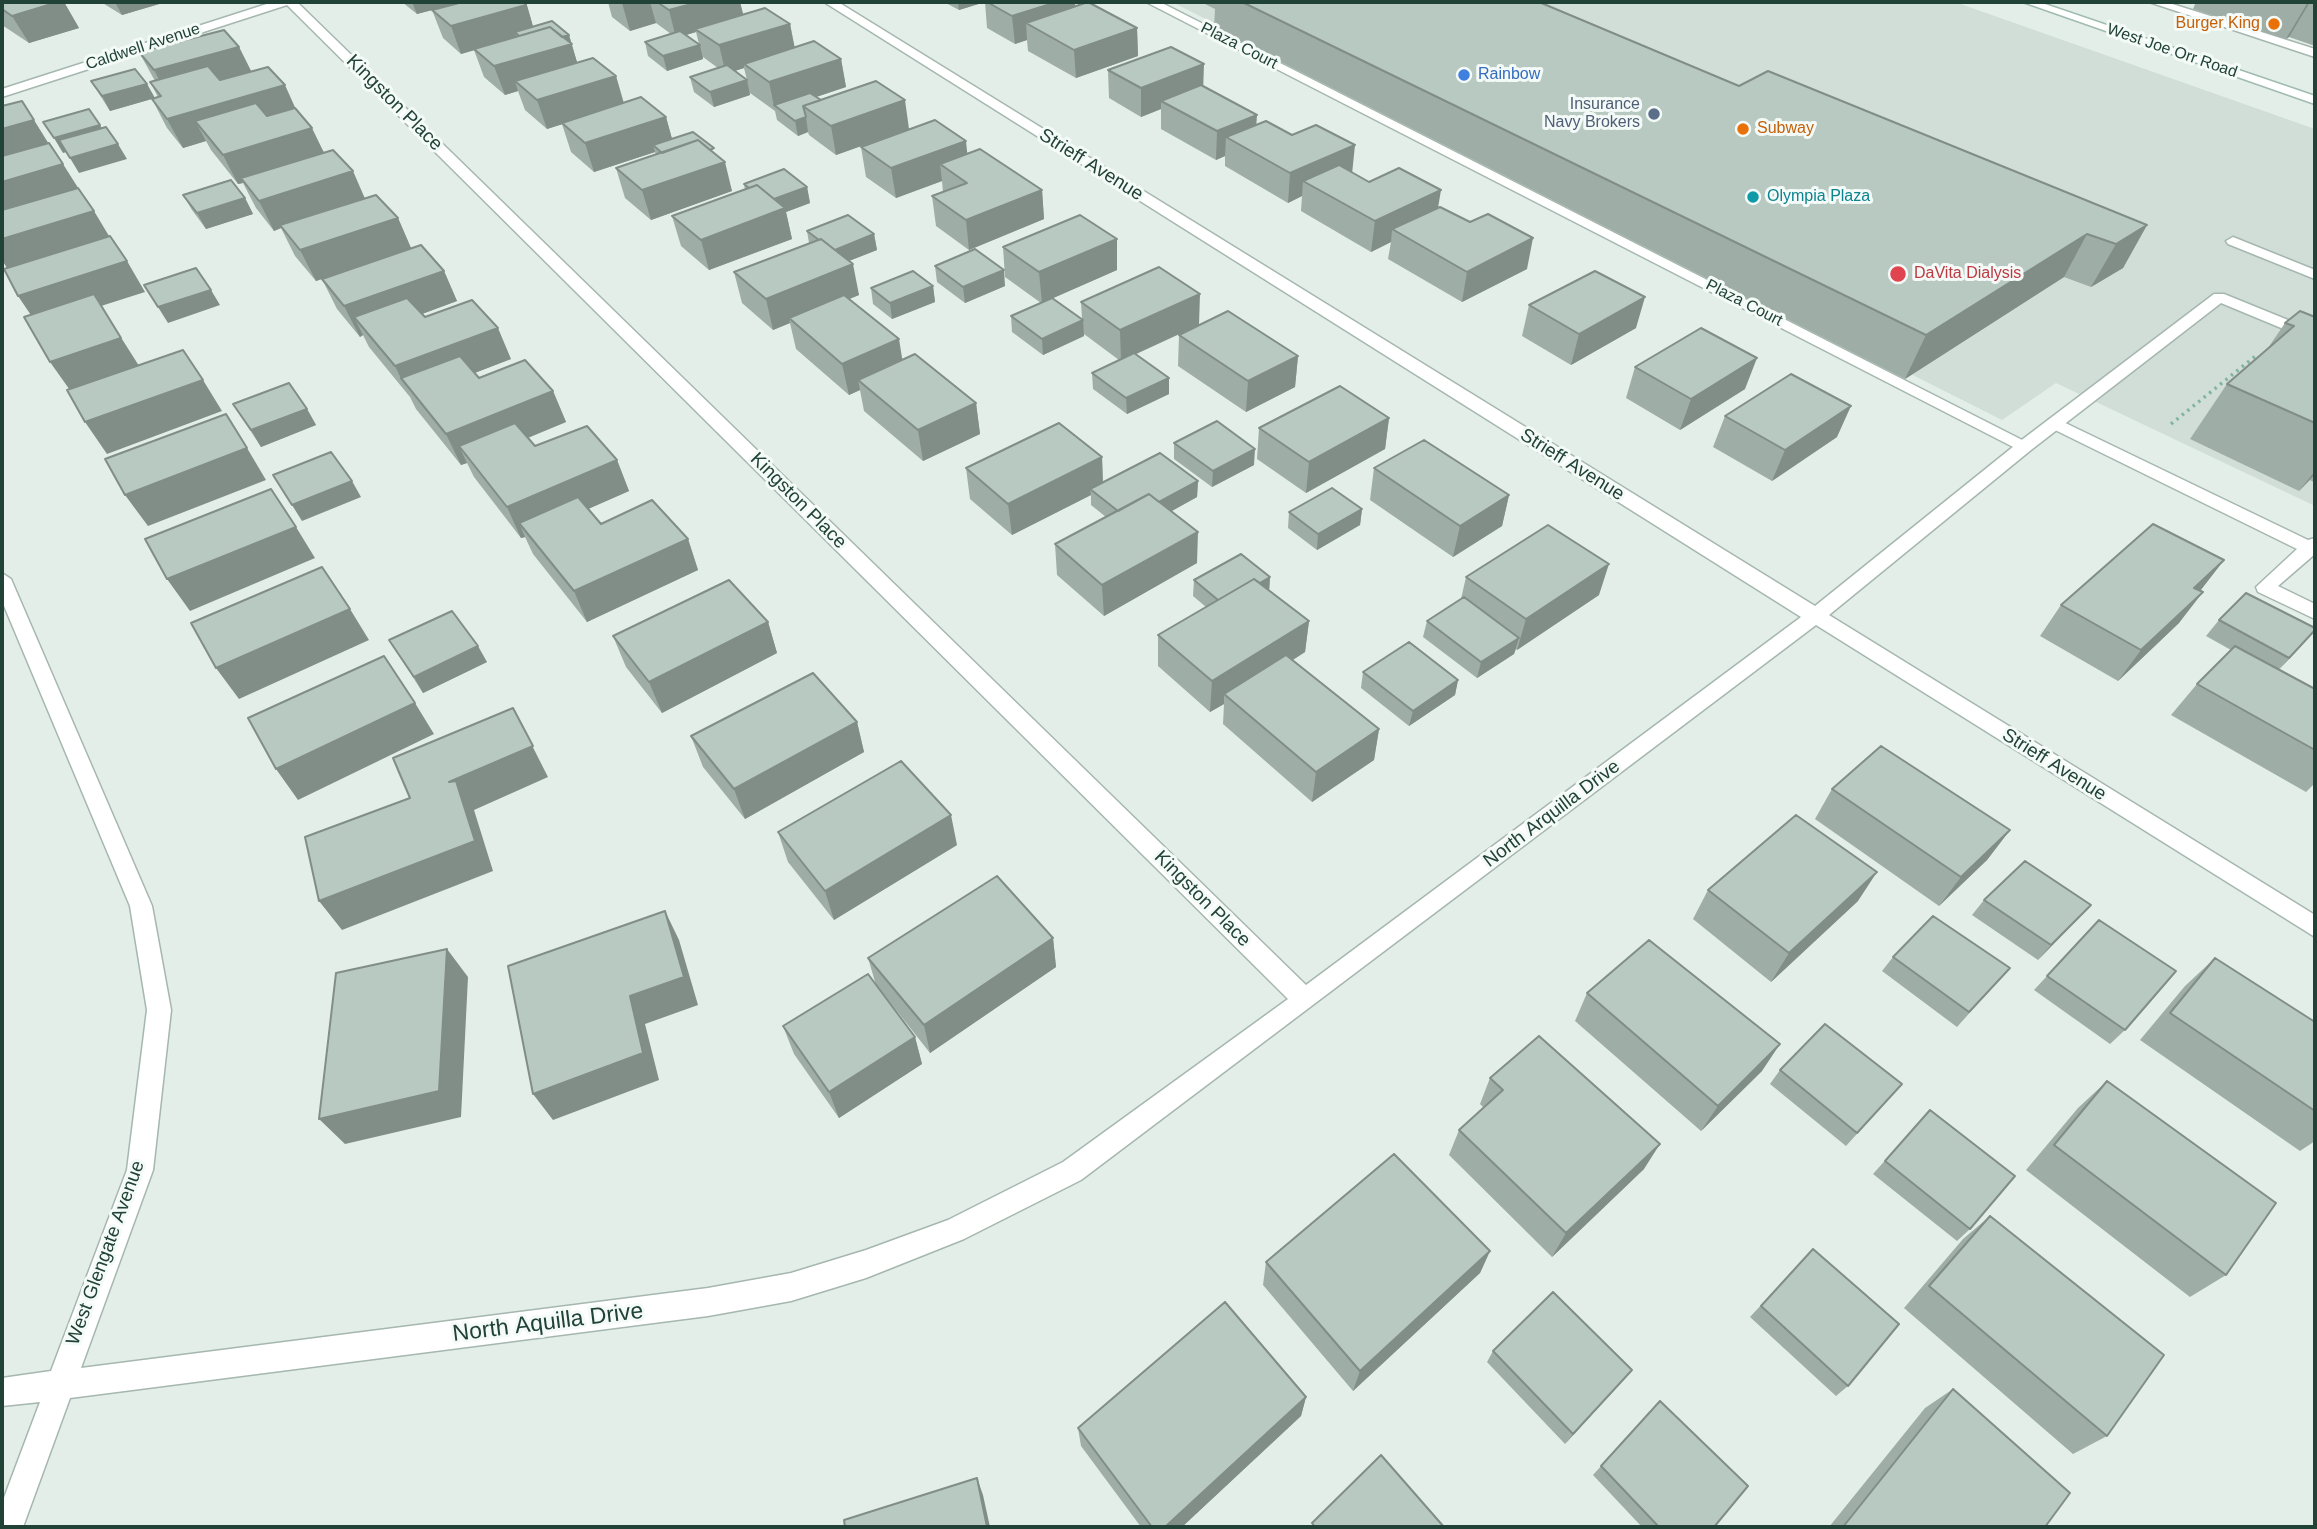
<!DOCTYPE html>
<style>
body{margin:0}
#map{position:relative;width:2317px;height:1529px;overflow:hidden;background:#e3eee8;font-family:Arial,sans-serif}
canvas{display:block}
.frame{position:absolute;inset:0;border:4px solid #214236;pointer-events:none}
</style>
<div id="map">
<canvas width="2317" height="1529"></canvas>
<div class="frame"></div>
</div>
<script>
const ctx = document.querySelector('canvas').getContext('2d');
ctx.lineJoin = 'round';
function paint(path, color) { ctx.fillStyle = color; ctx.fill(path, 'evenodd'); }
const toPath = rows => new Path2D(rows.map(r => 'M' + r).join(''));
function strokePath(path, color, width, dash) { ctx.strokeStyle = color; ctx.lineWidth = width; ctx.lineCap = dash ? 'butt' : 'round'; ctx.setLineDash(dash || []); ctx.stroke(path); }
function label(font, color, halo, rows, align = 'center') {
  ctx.font = font + ' Arial,sans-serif'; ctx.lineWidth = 6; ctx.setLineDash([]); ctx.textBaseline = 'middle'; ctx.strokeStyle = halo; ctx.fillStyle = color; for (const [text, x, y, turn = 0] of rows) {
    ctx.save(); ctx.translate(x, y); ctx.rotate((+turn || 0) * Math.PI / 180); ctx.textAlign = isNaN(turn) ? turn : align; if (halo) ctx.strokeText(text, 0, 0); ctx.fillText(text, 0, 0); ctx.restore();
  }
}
const built = toPath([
 [1172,2,1955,2,2315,129,2315,506,2056,383,2002,420]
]);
const path = toPath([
 [2171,424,2258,354]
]);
const lane = toPath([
 [1146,2,1160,2,2034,446,2025,451,2019,450,1146,2],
 [2149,2,2166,2,2315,49,2315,57,2149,2],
 [2233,237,2315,270,2315,279,2228,244,2226,241,2233,237],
 [2055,418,2308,540,2315,538,2315,554,2278,586,2315,604,2315,619,2258,592,2256,587,2297,549,2049,427,2049,419,2055,418]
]);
const street = toPath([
 [273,2,297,2,1306,985,1801,617,824,2,838,2,1815,606,2019,442,2214,294,2224,294,2315,331,2315,342,2221,303,2031,450,1829,615,2315,915,2315,937,1816,625,1081,1180,964,1239,866,1278,791,1301,708,1316,70,1398,23,1527,2,1527,2,1503,40,1402,2,1406,2,1378,51,1371,127,1170,147,1010,130,906,2,601,2,573,11,579,152,906,171,1010,153,1170,81,1368,708,1288,791,1273,866,1250,948,1220,1063,1162,1288,999,287,5,2,97,2,89,273,2]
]);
const secondary = toPath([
 [2023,2,2039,2,2315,96,2315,104,2023,2]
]);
const wall = toPath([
 [2,2,64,2,79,28,29,43,2,25],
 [101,2,166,2,122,15],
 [402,2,526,2,533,27,569,35,577,63,616,76,624,103,666,117,672,139,716,154,732,191,651,220,625,198,616,168,656,155,655,152,594,172,571,152,562,124,547,129,525,110,518,91,505,95,484,77,474,50,461,54,443,38,432,10,462,2,417,14],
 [608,2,740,2,743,14,790,24,795,48,841,59,846,87,816,97,821,100,909,129,836,155,809,135,808,132,798,136,777,120,775,111,750,93,750,95,714,107,694,92,690,77,718,68,703,57,703,59,667,71,648,56,645,42,671,34,656,23,630,31,612,17],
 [696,32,699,44,686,35],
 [744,68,747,80,734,71],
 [944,2,1075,2,1075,7,1137,28,1138,56,1076,78,1028,51,1027,40,1015,44,987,28,985,2,959,10],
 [1201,2,1539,2,1739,86,2147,225,2123,268,2091,287,2064,277,1905,379,1214,28,1215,9],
 [2196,2,2315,2,2315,46,2289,37,2286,39,2193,9],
 [239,47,251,71,296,110,324,152,365,198,398,218,411,248,316,281,295,256,281,228,274,231,256,208,243,183,238,184,211,150,206,141,183,148,167,128,152,99,110,111,91,81,147,84,154,98,158,97,150,82,155,81,139,52],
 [1108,70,1204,86,1256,124,1369,182,1438,208,1527,269,1462,302,1388,259,1391,242,1371,252,1301,211,1302,196,1288,203,1225,166,1225,156,1216,160,1161,129,1161,109,1141,117,1109,98],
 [861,147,967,154,1042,190,1044,219,969,250,936,226,932,196,943,192,942,181,896,198,866,177],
 [744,184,807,187,810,203,786,212,792,239,709,270,681,246,672,216,745,190],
 [183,195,245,198,253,214,206,229,192,210],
 [807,231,874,234,877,250,849,261,859,295,849,299,902,360,976,403,980,434,923,461,864,411,860,390,849,395,796,349,790,323,773,330,742,303,734,272,809,243],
 [1117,239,1117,270,1053,298,1082,319,1081,302,1159,267,1135,355,1169,394,1127,414,1093,389,1092,373,1119,360,1084,334,1084,336,1043,355,1012,332,1011,316,1041,303,1005,277,1003,247],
 [935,266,1005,286,965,303,937,282],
 [444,271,457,301,422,314,425,317,511,359,474,373,479,378,553,391,566,422,528,438,535,446,617,460,629,491,588,509,601,524,688,539,698,570,587,622,533,554,525,537,521,538,474,477,467,463,461,465,416,409,410,397,369,347,363,335,360,337,337,309,322,279],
 [933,286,935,302,892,319,873,304,871,288],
 [1529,305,1636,328,1571,365,1522,336],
 [2315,317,2315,483,2310,480,2299,491,2190,439,2227,384,2266,351,2285,323],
 [1179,335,1298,356,1295,387,1246,412,1178,366],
 [1635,367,1745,389,1680,430,1626,398],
 [233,404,307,409,316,425,261,447],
 [1725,416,1837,437,1772,481,1713,447],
 [1389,418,1385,449,1306,493,1257,459,1259,428],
 [1174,443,1254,465,1212,487,1174,459],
 [1102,457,1103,483,1198,481,1197,497,1172,511,1197,563,1104,616,1057,575,1055,544,1106,517,1091,505,1091,495,1012,535,970,499,966,468],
 [1374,468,1509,495,1502,526,1453,557,1370,500],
 [1362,509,1360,525,1317,550,1288,528,1289,512],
 [2224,560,2200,591,2179,623,2118,681,2040,636,2061,605],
 [1270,577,1269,590,1309,621,1305,652,1293,660,1379,729,1374,760,1312,802,1223,724,1224,704,1210,712,1158,666,1158,635,1206,607,1193,596,1194,580],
 [1466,577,1599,595,1517,650,1516,649,1514,654,1477,678,1423,637,1427,621,1461,599],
 [2219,620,2302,645,2279,669,2315,689,2315,783,2306,792,2171,715,2197,684,2231,650,2206,636],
 [768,622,777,653,662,713,626,667,613,636],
 [389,640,487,662,423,693],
 [1363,672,1458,680,1455,695,1409,726,1361,688],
 [857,722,864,752,745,819,703,767,691,736],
 [1832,789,2010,830,1987,860,1939,906,1815,819],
 [778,832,957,845,834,920,788,862],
 [1708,890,1858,901,1771,982,1693,919],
 [1984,900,2091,905,2038,960,1972,915],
 [2099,920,2125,1030,2110,1044,2034,990],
 [1053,938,1056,967,930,1053,881,991,915,1037,922,1064,839,1118,794,1054,783,1026,876,985,868,958],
 [1893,957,2010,968,1957,1027,1882,971],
 [2215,958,2315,1022,2315,1141,2300,1151,2140,1040,2185,986],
 [1587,993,1762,1071,1701,1131,1575,1021],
 [1780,1070,1902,1084,1846,1146,1770,1084],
 [1490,1078,1644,1169,1552,1257,1449,1155,1459,1130,1484,1108,1480,1104],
 [2107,1081,2226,1275,2190,1297,2026,1170,2078,1108],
 [1930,1110,1970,1229,1957,1241,1873,1174],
 [1990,1216,2107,1436,2073,1454,1904,1308,1963,1239],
 [1813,1249,1848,1386,1836,1396,1750,1317],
 [1490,1251,1480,1273,1353,1391,1263,1285,1266,1262],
 [1493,1351,1623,1380,1565,1444,1487,1362],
 [1953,1389,2045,1527,1829,1527,1925,1408],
 [1306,1397,1301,1416,1182,1527,1141,1527,1081,1446,1078,1428],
 [1660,1401,1714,1527,1642,1527,1593,1475]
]);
const shadedWall = toPath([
 [41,2,64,2,79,28,29,43,12,16],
 [115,2,166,2,122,15],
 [412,2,463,2,417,14],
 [511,2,526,2,535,33,515,32,517,38,461,54,451,26],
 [627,2,650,2,656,23,630,31,622,3],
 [699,2,740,2,744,18,695,29,696,32,676,38,669,10],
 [958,2,985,2,959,10],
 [1057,2,1075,2,1076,23,1026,23,1027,40,1015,44,1012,16],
 [2308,2,2310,2,2289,37,2286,39],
 [790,24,795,51,744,64,744,68,726,74,719,45],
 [1137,28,1138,56,1076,78,1074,50],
 [569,35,580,72,515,81,518,91,505,95,494,66,532,46],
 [700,45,703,59,667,71,663,56],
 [239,47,253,75,169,98,154,70],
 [841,59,846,87,780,109,774,105,775,111,769,82],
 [1204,64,1203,93,1161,101,1161,109,1141,117,1141,88],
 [616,76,624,105,547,129,537,100],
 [747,80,750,95,714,107,710,92],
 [147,84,155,98,110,111,102,96],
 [285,85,298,114,195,121,206,141,183,148,167,119],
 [905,100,909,129,836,155,831,126],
 [1257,115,1255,144,1226,137,1225,156,1216,160,1217,131],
 [666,117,674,146,653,145,655,152,594,172,585,143],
 [806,117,808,132,798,136,795,121],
 [34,120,52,149,2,164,2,129],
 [100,125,109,140,63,153,54,138],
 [312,128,326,157,241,178,243,183,238,184,223,155],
 [966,141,969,170,940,164,942,181,896,198,891,168],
 [118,144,127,159,79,173,70,158],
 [1355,145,1352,174,1303,181,1302,196,1288,203,1290,173],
 [725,162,732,191,651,220,642,190],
 [63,164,82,194,2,217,2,182],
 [353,171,366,201,280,225,281,228,274,231,259,201],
 [807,187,810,203,786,212,792,239,709,270,701,240,767,202],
 [1042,190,1044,219,969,250,966,220],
 [1441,190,1436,220,1392,229,1391,242,1371,252,1375,221],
 [245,198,253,214,206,229,197,213],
 [94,211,112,241,10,273,2,260,2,239],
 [398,218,411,248,316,281,300,250],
 [2147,225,2123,268,2091,287,2116,244],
 [874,234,877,250,836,266,833,251],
 [2087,234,2064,277,1905,379,1926,335],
 [1533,238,1527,269,1462,302,1467,272],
 [1117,239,1117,270,1042,303,1039,272],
 [127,261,145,292,101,306,141,369,72,393,50,362,39,327,18,296],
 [853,264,859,295,793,322,789,318,790,323,773,330,766,299],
 [1004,270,1005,286,965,303,963,287],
 [444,271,457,301,368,334,354,317,363,335,360,337,344,306],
 [933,286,935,302,892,319,890,303],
 [211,290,220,305,168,323,158,307],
 [1200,294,1199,325,1121,361,1120,330],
 [1645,297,1636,328,1571,365,1579,334],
 [1083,320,1084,336,1043,355,1042,339],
 [498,328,511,359,415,396,401,378,410,397,395,366],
 [899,339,904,370,858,380,860,390,849,395,842,364],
 [1298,356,1295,387,1246,412,1248,381],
 [1757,358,1745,389,1680,430,1691,399],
 [1169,378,1169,394,1127,414,1126,398],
 [203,380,222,411,107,454,85,422],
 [553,391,566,422,471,461,459,446,467,463,461,465,446,434],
 [976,403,980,434,923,461,918,430],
 [1851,406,1837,437,1772,481,1785,450],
 [307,409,316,425,261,447,251,430],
 [1389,418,1385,449,1306,493,1309,462],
 [247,448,266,480,148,526,125,495],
 [1255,449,1254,465,1212,487,1213,471],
 [1102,457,1103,488,1090,489,1091,495,1012,535,1008,504],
 [617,460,629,491,529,535,519,523,525,537,521,538,507,507],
 [2315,471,2315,474,2299,491],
 [352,481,361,497,302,521,292,505],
 [1198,481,1197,497,1128,535,1128,519],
 [1509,495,1502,526,1453,557,1460,526],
 [1362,509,1360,525,1317,550,1318,534],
 [296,527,315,558,190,611,167,579],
 [1198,532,1197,563,1104,616,1102,585],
 [688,539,698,570,587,622,574,591],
 [2224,560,2200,591,2194,588],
 [1609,564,1599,595,1517,650,1526,619],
 [1270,577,1269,593,1223,604],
 [2203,592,2179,623,2118,681,2141,650],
 [350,609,369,640,239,699,216,668],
 [1309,621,1305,652,1231,699,1224,694,1224,704,1210,712,1212,681],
 [768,622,777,653,662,713,649,682],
 [2315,630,2302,645,2275,674,2289,658],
 [1519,638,1514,654,1477,678,1481,662],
 [478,646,487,662,423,693,414,677],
 [1458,680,1455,695,1409,726,1413,711],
 [415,703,434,734,298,800,276,769],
 [513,708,548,777,474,810,493,871,342,930,319,901,449,782],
 [857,722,864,752,745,819,734,789],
 [1379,729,1374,760,1312,802,1316,772],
 [951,815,957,845,834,920,825,891],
 [2010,830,1987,860,1939,906,1961,877],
 [1877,872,1858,901,1771,982,1789,953],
 [2091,905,2077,920,2038,960,2051,945],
 [665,911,679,940,698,1005,645,1024,659,1080,553,1120,533,1094],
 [1053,938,1056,967,930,1053,924,1025],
 [447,949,468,977,461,1117,345,1144,319,1119],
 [915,1037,922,1064,839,1118,829,1092],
 [1780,1044,1762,1071,1701,1131,1718,1106],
 [1660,1144,1644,1169,1552,1257,1566,1233],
 [1490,1251,1480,1273,1353,1391,1360,1371],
 [1632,1370,1623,1380,1565,1444,1573,1434],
 [1306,1397,1301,1416,1182,1527,1165,1527],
 [977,1478,983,1495,990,1527,987,1527]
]);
const building = toPath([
 [2,2,58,2,12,16,2,9,2,2],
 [463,2,522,2,526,5,451,26,432,10,463,2],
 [657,2,699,2,669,10,657,2],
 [987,2,1057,2,1012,16,987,2],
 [1088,2,1137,28,1074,50,1026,23,1088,2],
 [1242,2,1539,2,1739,86,1768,71,2147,225,2116,244,2087,234,1926,335,1242,2],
 [765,8,790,24,719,45,695,29,765,8],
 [552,21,569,35,562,37,550,27,519,36,515,32,552,21],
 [550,27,572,44,494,66,474,49,550,27],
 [224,30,239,47,154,70,139,52,224,30],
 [680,31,700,45,663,56,645,42,680,31],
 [814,41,841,59,769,82,744,64,814,41],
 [1171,47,1204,64,1141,88,1108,70,1171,47],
 [593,58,616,76,537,100,515,81,593,58],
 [727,65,747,80,710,92,690,77,727,65],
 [208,66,220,80,268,67,285,85,167,119,152,99,161,96,150,82,208,66],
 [135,69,147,84,102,96,91,81,135,69],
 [876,81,905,100,831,126,803,106,876,81],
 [1201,85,1257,115,1217,131,1161,101,1201,85],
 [810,93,821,100,803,106,806,117,795,121,774,105,810,93],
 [641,97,666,117,585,143,562,123,641,97],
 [22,101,34,120,2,129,2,106,22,101],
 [256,103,267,116,295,108,312,128,223,155,195,121,256,103],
 [89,109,100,125,54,138,43,122,89,109],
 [935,120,966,141,891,168,861,147,935,120],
 [1266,121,1292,135,1316,125,1355,145,1290,173,1226,137,1266,121],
 [106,127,118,144,70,158,59,140,106,127],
 [693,132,714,148,710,150,698,140,662,153,653,145,693,132],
 [698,140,725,162,642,190,616,168,698,140],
 [49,143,63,164,2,182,2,156,49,143],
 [980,149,1042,190,966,220,932,196,967,183,940,164,980,149],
 [333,150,353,171,259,201,241,178,333,150],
 [1339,165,1369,182,1399,168,1441,190,1375,221,1303,181,1339,165],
 [784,169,807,187,774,199,757,185,749,188,744,184,784,169],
 [231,180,245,198,197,213,183,195,231,180],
 [757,185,785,208,701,240,672,216,757,185],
 [78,188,94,211,2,239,2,210,78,188],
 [376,195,398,218,300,250,280,225,376,195],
 [1440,207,1470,222,1488,214,1533,238,1467,272,1392,229,1440,207],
 [848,215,874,234,835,250,821,239,819,240,807,231,848,215],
 [1080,215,1117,239,1039,272,1003,247,1080,215],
 [110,236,127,261,18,296,4,269,110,236],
 [821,239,853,264,766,299,734,272,821,239],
 [421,245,444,271,344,306,322,279,421,245],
 [975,249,1004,270,963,287,935,266,975,249],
 [1159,267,1200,294,1120,330,1081,302,1159,267],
 [196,268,211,290,158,307,144,285,196,268],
 [913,271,933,286,890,303,871,288,913,271],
 [1595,271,1645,297,1579,334,1529,305,1595,271],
 [94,294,121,338,50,362,24,317,94,294],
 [844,295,899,339,842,364,789,318,844,295],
 [407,298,425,317,472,300,498,328,395,366,354,317,407,298],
 [1052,298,1083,320,1042,339,1011,316,1052,298],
 [1228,311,1298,356,1248,381,1179,335,1228,311],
 [2300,311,2315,317,2315,324,2314,325,2315,326,2315,423,2227,384,2294,326,2285,323,2300,311],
 [1701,328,1757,358,1691,399,1635,367,1701,328],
 [183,350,203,380,85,422,67,390,183,350],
 [1134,353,1169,378,1126,398,1092,373,1134,353],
 [915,354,976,403,918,430,858,380,915,354],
 [460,356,479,378,525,360,553,391,446,434,401,378,460,356],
 [1791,374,1851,406,1785,450,1725,416,1791,374],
 [289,383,307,409,251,430,233,404,289,383],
 [1340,386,1389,418,1309,462,1259,428,1340,386],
 [226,414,247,448,125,495,105,459,226,414],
 [1217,421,1255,449,1213,471,1174,443,1217,421],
 [515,423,535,446,587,426,617,460,507,507,459,446,515,423],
 [1059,423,1102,457,1008,504,966,468,1059,423],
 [1424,440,1509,495,1460,526,1374,468,1424,440],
 [331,452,352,481,292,505,273,475,331,452],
 [1160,453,1198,481,1159,502,1149,494,1118,511,1090,489,1160,453],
 [1332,488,1362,509,1318,534,1289,512,1332,488],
 [271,489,296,527,167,579,145,539,271,489],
 [1149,494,1198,532,1102,585,1055,544,1149,494],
 [578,497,601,524,652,500,688,539,574,591,519,523,578,497],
 [2153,524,2224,560,2194,588,2203,592,2141,650,2061,605,2153,524],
 [1548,525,1609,564,1526,619,1466,577,1548,525],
 [1241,554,1270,577,1260,583,1254,579,1218,600,1194,580,1241,554],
 [322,567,350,609,216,668,191,623,322,567],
 [1254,579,1309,621,1212,681,1158,635,1254,579],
 [729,580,768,622,649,682,613,636,729,580],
 [2246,593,2315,628,2315,630,2289,658,2219,620,2246,593],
 [1464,597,1519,638,1481,662,1427,621,1464,597],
 [452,611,478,646,414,677,389,640,452,611],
 [1409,642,1458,680,1413,711,1363,672,1409,642],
 [2235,646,2315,689,2315,750,2197,684,2235,646],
 [1286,655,1379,729,1316,772,1224,694,1286,655],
 [384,656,415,703,276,769,248,718,384,656],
 [813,673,857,722,734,789,691,736,813,673],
 [513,708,533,746,449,782,456,781,475,841,319,901,305,837,410,798,393,758,513,708],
 [1881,746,2010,830,1961,877,1832,789,1881,746],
 [901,761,951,815,825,891,778,832,901,761],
 [1796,815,1877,872,1789,953,1708,890,1796,815],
 [2025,861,2091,905,2051,945,1984,900,2025,861],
 [997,876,1053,938,924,1025,868,958,997,876],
 [665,911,684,977,630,996,643,1053,533,1094,508,966,665,911],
 [1933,916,2010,968,1969,1012,1893,957,1933,916],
 [2099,920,2176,971,2125,1030,2047,976,2099,920],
 [1649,940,1780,1044,1718,1106,1587,993,1649,940],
 [447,949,439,1091,319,1119,336,973,447,949],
 [2215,958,2315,1022,2315,1111,2170,1013,2215,958],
 [868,974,915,1037,829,1092,783,1026,868,974],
 [1825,1024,1902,1084,1857,1133,1780,1070,1825,1024],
 [1539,1036,1660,1144,1566,1233,1459,1130,1503,1090,1490,1078,1539,1036],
 [2107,1081,2276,1203,2226,1275,2054,1145,2107,1081],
 [1930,1110,2015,1176,1970,1229,1885,1161,1930,1110],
 [1394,1154,1490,1251,1360,1371,1266,1262,1394,1154],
 [1990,1216,2164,1355,2107,1436,1929,1286,1990,1216],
 [1813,1249,1899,1324,1848,1386,1761,1306,1813,1249],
 [1553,1292,1632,1370,1573,1434,1493,1351,1553,1292],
 [1225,1302,1306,1397,1165,1527,1152,1527,1078,1428,1225,1302],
 [1953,1389,2070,1493,2045,1527,1843,1527,1953,1389],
 [1660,1401,1748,1486,1714,1527,1659,1527,1601,1466,1660,1401],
 [1381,1455,1444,1527,1315,1527,1312,1523,1381,1455],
 [977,1478,987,1527,845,1527,844,1520,977,1478]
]);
const markers = [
 [2274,24,7,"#e8710a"],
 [1464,75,7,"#3f7fe0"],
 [1654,114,7,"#5c6f8a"],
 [1743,129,7,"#e8710a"],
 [1753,197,7,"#0f9aa8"],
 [1898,274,9,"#e0444e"]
];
const farFoodnames = [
 ["Burger King",2260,24],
 ["Subway",1757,129,"left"]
];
const farStreetnames = [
 ["Plaza Court",1239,46,27],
 ["Caldwell Avenue",143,47,-18],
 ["West Joe Orr Road",2172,51,19],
 ["Plaza Court",1744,303,27]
];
const farShopnames = [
 ["Rainbow",1478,75]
];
const farServicenames = [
 ["Insurance",1640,105],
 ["Navy Brokers",1640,123]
];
const farCulturenames = [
 ["Olympia Plaza",1767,197]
];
const farHealthnames = [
 ["DaVita Dialysis",1914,274]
];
const streetNames = [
 ["Kingston Place",394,103,45],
 ["Strieff Avenue",1091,165,32],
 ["Strieff Avenue",1572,465,32],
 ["Kingston Place",798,501,45],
 ["Strieff Avenue",2054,765,32],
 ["North Arquilla Drive",1552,814,-37],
 ["Kingston Place",1202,899,45],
 ["West Glengate Avenue",106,1253,-70]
];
const nearStreetnames = [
 ["North Aquilla Drive",548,1323,-7]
];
paint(built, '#d1ded7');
strokePath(lane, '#a5b7af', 3);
strokePath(street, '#a5b7af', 3);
strokePath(secondary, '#a0bbaf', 3);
strokePath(path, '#81b5a0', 3.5, [2.5, 4.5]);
paint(lane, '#fff');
paint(street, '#fff');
paint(secondary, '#fff');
paint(wall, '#9eada6');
paint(shadedWall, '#818d87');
paint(building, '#b8c9c1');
strokePath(building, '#818d87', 2);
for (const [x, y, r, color] of markers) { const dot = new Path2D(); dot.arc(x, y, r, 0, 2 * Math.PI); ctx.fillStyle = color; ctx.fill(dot); strokePath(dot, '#f4faf7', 2.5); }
label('16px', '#c56008', '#f4faf7', farFoodnames, 'right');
label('16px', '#214236', '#f4faf7', farStreetnames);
label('16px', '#366cbe', '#f4faf7', farShopnames, 'left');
label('16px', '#4e5e75', '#f4faf7', farServicenames, 'right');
label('16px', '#0d838f', '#f4faf7', farCulturenames, 'left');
label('16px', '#be3a42', '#f4faf7', farHealthnames, 'left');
label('19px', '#214236', '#f4faf7', streetNames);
label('23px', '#214236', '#f4faf7', nearStreetnames);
</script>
